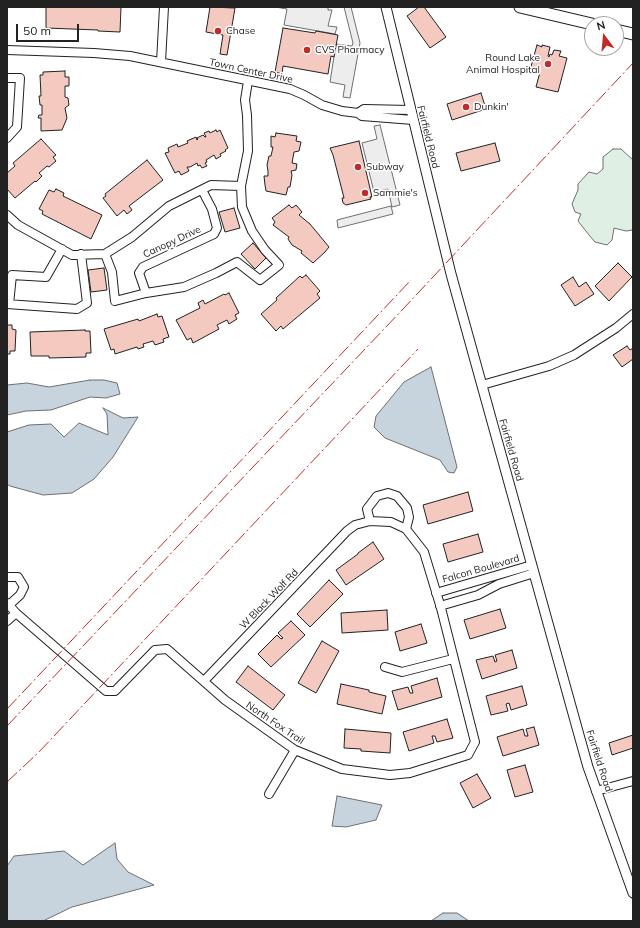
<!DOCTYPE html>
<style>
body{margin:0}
#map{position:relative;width:640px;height:928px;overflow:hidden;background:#fff;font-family:Mulish,sans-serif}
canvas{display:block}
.frame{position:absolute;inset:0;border:8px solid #222;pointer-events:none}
.north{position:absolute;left:584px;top:16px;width:40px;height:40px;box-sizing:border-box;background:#fff;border:1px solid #a7a7a7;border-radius:50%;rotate:344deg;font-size:11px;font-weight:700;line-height:16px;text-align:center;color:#222}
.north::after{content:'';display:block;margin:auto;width:14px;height:18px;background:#c62828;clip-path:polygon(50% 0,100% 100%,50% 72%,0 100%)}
.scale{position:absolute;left:16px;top:24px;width:63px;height:18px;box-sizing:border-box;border:2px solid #222;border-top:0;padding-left:5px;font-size:12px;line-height:14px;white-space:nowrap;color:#222;-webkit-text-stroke:3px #fff;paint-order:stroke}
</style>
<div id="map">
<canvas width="640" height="928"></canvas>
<div class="frame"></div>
<div class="north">N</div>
<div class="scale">50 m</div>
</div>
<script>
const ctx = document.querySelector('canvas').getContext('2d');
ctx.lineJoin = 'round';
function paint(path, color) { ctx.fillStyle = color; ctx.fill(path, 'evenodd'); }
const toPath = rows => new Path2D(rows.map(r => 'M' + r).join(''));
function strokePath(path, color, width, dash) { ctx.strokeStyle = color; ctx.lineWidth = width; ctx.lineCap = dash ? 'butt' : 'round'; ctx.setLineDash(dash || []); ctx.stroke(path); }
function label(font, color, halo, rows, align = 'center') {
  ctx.font = font + ' Mulish,sans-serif'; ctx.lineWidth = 3; ctx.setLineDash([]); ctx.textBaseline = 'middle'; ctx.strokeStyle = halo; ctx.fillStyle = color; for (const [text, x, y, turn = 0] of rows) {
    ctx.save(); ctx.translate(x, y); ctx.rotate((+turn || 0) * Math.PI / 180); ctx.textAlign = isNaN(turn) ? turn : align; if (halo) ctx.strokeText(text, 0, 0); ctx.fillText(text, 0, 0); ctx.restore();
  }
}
const green = toPath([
 [613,149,621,149,633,160,633,230,626,231,614,228,612,240,607,245,595,242,589,235,578,221,581,214,575,212,572,204,578,190,578,184,589,172,597,174,603,169,603,157,613,149]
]);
const parking = toPath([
 [275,7,328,7,328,10,332,10,328,26,337,27,335,34,284,25,287,9,275,7],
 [344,7,351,7,360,43,350,98,343,97,345,85,330,82,336,44,352,46,353,43,344,7],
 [380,125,400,205,392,207,388,189,374,192,362,143,377,139,374,126,380,125],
 [391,206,393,214,338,228,337,220,391,206]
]);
const water = toPath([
 [431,367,457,467,454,473,448,472,440,460,385,438,374,427,376,416,404,382,431,367],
 [90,380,104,380,117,383,120,394,106,398,90,397,51,410,26,411,7,415,7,385,27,383,49,387,90,380],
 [103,408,123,418,138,417,113,457,94,479,72,493,43,495,10,486,7,484,7,432,29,425,51,424,64,437,79,423,108,435,107,414,103,408],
 [337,796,382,805,376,820,346,827,332,826,337,796],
 [115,843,117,859,128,872,154,885,72,907,43,921,7,921,7,866,14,856,64,851,83,865,115,843],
 [443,913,457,913,469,921,431,921,443,913]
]);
const building = toPath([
 [46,7,121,7,120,32,98,31,98,30,46,28,46,7],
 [210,7,235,8,227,55,220,54,223,35,206,32,210,7],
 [419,7,424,7,446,37,430,48,407,16,419,7],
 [283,28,315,33,316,31,338,35,334,57,331,56,328,74,283,66,282,74,275,72,283,28],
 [537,45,542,47,542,45,550,47,548,56,549,57,550,54,552,55,554,50,561,51,559,56,567,58,558,92,536,87,540,72,530,70,537,45],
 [65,71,65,77,69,77,69,86,65,86,65,97,68,98,69,105,65,108,67,118,62,130,41,131,41,118,38,118,39,115,42,115,42,105,40,105,39,96,41,96,40,75,43,75,43,72,65,71],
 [481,93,486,109,452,120,447,104,481,93],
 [216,130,217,132,220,130,228,148,225,150,226,151,220,154,221,156,216,159,214,155,206,160,207,162,205,163,207,166,202,168,200,165,198,166,197,163,190,167,187,167,189,171,181,175,179,171,175,173,165,153,169,152,168,148,177,144,178,147,188,143,187,141,196,137,197,140,198,139,197,138,203,135,205,137,206,137,204,133,209,131,210,133,216,130],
 [276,133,297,136,296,141,301,142,299,151,294,152,292,163,297,164,296,170,291,171,292,175,290,187,288,187,286,195,266,191,265,185,264,176,268,176,268,171,267,165,269,156,271,156,273,147,271,147,271,136,275,137,276,133],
 [41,139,56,155,53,157,56,161,49,167,47,166,39,173,42,176,36,182,35,181,15,198,7,189,7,173,15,166,13,163,41,139],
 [359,141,372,197,370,197,371,199,346,205,343,203,342,198,344,198,333,155,330,148,359,141],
 [495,143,500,161,461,171,456,153,495,143],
 [147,160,163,180,129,206,132,210,127,214,124,210,117,216,103,198,106,196,105,194,147,160],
 [56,189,64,193,63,196,102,215,91,239,42,214,43,211,39,209,49,190,54,192,56,189],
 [289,205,292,208,296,205,302,212,299,215,310,224,329,247,325,252,313,263,301,253,302,251,292,245,288,239,289,237,273,225,275,222,272,218,289,205],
 [234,208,240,228,225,232,219,212,234,208],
 [253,243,266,258,255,269,241,254,253,243],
 [618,263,632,277,609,301,595,286,618,263],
 [104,268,107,290,91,292,88,270,104,268],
 [306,275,320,291,317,294,320,298,283,329,281,326,276,331,261,314,277,300,276,298,300,276,302,278,306,275],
 [573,277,579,287,586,282,594,294,575,306,561,285,573,277],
 [229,293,239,313,235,315,237,319,229,324,227,320,217,325,219,329,193,343,191,338,187,340,176,320,200,308,198,303,203,300,205,304,224,294,225,295,229,293],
 [157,314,158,317,162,316,169,337,163,339,164,342,155,345,153,341,143,344,144,347,138,349,137,347,115,354,114,349,111,350,104,329,138,319,139,321,157,314],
 [7,325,12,325,12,329,16,330,15,351,10,351,10,354,7,354,7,325],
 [85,330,85,331,90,331,91,353,86,353,86,357,49,358,49,356,31,356,30,332,85,330],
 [627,346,630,350,633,348,633,359,622,367,613,355,627,346],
 [468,492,473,511,428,524,423,505,468,492],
 [478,534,483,552,448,562,443,544,478,534],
 [373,542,384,559,346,585,336,570,358,554,358,553,373,542],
 [329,580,343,594,310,627,297,614,329,580],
 [500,609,506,628,470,639,464,620,500,609],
 [387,610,388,630,342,633,341,613,387,610],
 [291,621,305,635,271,667,258,654,277,635,281,639,283,638,278,633,291,621],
 [421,624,427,643,400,651,395,632,421,624],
 [322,641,339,651,316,693,298,683,322,641],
 [512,650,517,668,482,679,476,660,493,656,495,662,497,661,495,655,512,650],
 [248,666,285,695,273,710,236,682,248,666],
 [437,678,442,697,398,710,392,691,408,687,410,693,413,693,411,686,437,678],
 [341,684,369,690,369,692,386,696,382,714,337,704,341,684],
 [522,686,527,705,511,710,509,703,506,704,508,711,491,715,486,696,522,686],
 [447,719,453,738,437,742,435,736,432,736,434,743,409,751,403,732,447,719],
 [534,727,539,745,503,756,497,737,523,729,525,736,528,736,526,729,534,727],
 [345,729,391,733,390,753,361,751,361,749,344,748,345,729],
 [633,735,633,748,612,755,609,743,633,735],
 [525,765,533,792,515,797,507,770,525,765],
 [477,774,491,798,473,808,460,783,477,774]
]);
const minor = toPath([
 [7,50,94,53,130,56,290,89,304,95,322,105,342,111,358,113,364,109,410,110],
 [161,62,164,7],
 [7,78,20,78,17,127,7,138],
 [358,113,362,116,413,120],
 [7,215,18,225,72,255,105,254,132,237,169,206,211,185,241,186,248,151,247,115,245,100,248,81],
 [105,254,112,272,115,301,146,293,184,287,216,273,237,262,260,280,279,265,265,250,252,231,242,207,241,186],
 [146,293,139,273,143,267,214,234,217,228,212,209,202,190],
 [7,304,77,309,87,303,81,254],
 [9,304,12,275,46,277,62,249],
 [482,385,549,366,574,355,616,328,633,314],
 [370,521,367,509,377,496,388,493,397,496,407,508,409,517,406,529],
 [7,577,18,577,24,587,20,595,9,605],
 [436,593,532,565],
 [7,603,16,613,106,691,115,691,155,650,167,649,225,700,295,750,342,769,390,775,410,773,468,755,475,742,441,608,424,552,406,529,391,522,370,521,355,525,347,531,204,681],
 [440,606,478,595,499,584,534,573],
 [7,621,16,613],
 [385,667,402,672,453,659],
 [596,791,633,781],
 [269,794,295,750]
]);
const tertiary = toPath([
 [386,7,451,274,579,735,588,767,633,893]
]);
const secondary = toPath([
 [520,7,592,24],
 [616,30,633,34]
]);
const power = toPath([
 [7,709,411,280],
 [7,726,404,308,633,63],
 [7,782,39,752,418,349]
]);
const markers = [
 [218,31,4,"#c62828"],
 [307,50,4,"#c62828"],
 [548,64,4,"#c62828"],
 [466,107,4,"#c62828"],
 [358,167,4,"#c62828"],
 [365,193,4,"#c62828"]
];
const poiNames = [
 ["Chase",226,31],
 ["CVS Pharmacy",315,50],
 ["Round Lake",540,58,"right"],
 ["Animal Hospital",540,70,"right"],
 ["Dunkin'",474,107],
 ["Subway",366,167],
 ["Sammie's",373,193]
];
const streetNames = [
 ["Town Center Drive",251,71,12],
 ["Fairfield Road",428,137,76],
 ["Canopy Drive",172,242,-25],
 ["Fairfield Road",511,450,74],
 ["Falcon Boulevard",481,569,-16],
 ["W Black Wolf Rd",269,599,-46],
 ["North Fox Trail",275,723,34],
 ["Fairfield Road",599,761,72]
];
paint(green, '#e0efe3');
strokePath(green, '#6f6f6f', 1);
paint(parking, '#ededed');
strokePath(parking, '#6f6f6f', 1);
paint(water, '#c7d3dd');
strokePath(water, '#6f6f6f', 1);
paint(building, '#f3c9c0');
strokePath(building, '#222', 1);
strokePath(minor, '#222', 10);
strokePath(tertiary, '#222', 11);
strokePath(secondary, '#222', 13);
strokePath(minor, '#fff', 8);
strokePath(tertiary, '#fff', 9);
strokePath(secondary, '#fff', 11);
strokePath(power, '#c62828', 1, [14, 3, 2, 3]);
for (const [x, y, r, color] of markers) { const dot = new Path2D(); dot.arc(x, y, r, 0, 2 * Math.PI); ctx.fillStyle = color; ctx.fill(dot); strokePath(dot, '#fff', 1.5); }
label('10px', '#222', '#fff', poiNames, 'left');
label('10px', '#222', '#fff', streetNames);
</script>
